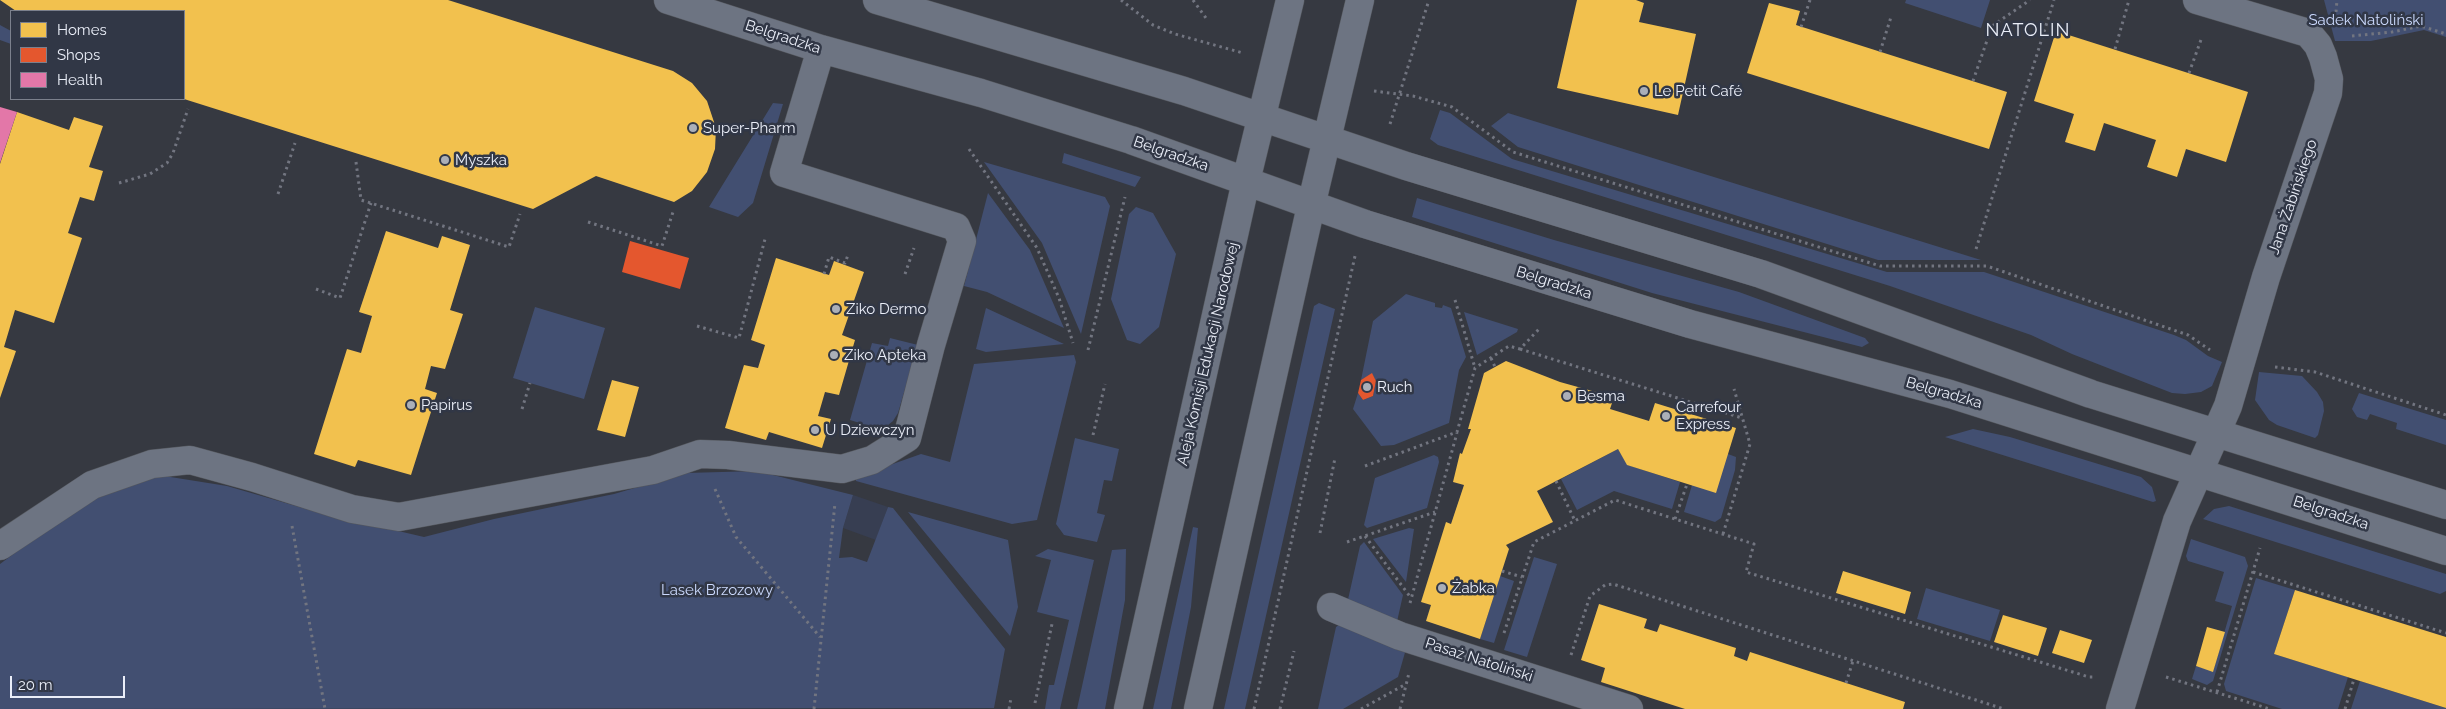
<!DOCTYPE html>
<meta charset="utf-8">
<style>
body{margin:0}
#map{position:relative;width:2446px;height:709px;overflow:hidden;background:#363941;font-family:Raleway,sans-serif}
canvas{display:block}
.legend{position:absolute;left:10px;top:10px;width:175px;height:90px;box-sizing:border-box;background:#313746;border:1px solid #7b808d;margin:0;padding:6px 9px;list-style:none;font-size:15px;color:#eaeef8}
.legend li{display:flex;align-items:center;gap:10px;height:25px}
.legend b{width:25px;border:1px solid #7b808d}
.scale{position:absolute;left:10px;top:676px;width:115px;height:22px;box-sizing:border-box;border:2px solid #eaeef8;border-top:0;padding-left:6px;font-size:15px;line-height:18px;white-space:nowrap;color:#eaeef8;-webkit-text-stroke:4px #313746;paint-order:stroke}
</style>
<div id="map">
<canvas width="2446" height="709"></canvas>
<ul class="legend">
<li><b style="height:14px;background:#f2c14e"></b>Homes</li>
<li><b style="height:14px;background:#e4572e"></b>Shops</li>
<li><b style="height:14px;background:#e377a8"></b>Health</li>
</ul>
<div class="scale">20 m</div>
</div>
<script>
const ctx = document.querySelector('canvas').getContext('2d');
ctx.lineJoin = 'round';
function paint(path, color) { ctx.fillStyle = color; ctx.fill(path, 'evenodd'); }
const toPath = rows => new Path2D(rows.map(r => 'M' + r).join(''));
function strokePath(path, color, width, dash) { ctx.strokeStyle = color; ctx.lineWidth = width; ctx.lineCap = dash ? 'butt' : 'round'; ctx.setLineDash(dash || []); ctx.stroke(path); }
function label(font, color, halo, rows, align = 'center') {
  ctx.font = font + ' Raleway,sans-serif'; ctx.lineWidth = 5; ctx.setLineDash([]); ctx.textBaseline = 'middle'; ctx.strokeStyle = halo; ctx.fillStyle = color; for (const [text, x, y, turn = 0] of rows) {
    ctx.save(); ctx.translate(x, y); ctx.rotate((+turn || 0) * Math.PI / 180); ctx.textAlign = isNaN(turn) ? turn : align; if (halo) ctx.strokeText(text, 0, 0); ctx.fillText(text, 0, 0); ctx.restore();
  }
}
const built = toPath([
 [853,495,888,507,876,540,843,528]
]);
const green = toPath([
 [1906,0,1990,0,1981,28,1905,3],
 [2324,0,2446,0,2446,37,2424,30,2371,41,2335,41],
 [0,25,11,31,11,44,0,40],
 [773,103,783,104,753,203,738,217,709,207],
 [1440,110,1450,113,1512,159,1887,272,1984,272,2174,335,2186,340,2208,356,2222,362,2212,386,2201,392,2185,394,2172,393,2072,354,2031,335,1890,286,1438,145,1430,139],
 [1508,113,1981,260,1878,260,1518,147,1491,126],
 [1064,153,1141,177,1135,187,1062,163],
 [984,162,1105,197,1110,206,1081,334,1042,243],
 [988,193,1030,250,1064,328,987,292,964,286],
 [1417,198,1554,240,1739,292,1865,338,1869,343,1862,347,1652,293,1412,217],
 [1136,207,1153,213,1176,254,1159,327,1140,344,1127,340,1111,299,1129,214],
 [1406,294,1435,303,1435,307,1442,308,1443,305,1451,308,1466,357,1459,370,1449,423,1394,445,1381,446,1353,409,1358,393,1363,400,1373,396,1376,381,1372,374,1361,380,1373,321],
 [1319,303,1335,309,1245,709,1224,709,1314,306],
 [535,307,605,328,584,399,513,378],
 [986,308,1064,344,986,352,976,349],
 [1464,312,1518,329,1517,332,1477,355],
 [890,338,918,345,898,413,893,421,882,430,850,420,872,343,888,346],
 [1074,355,1076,362,1037,520,1012,524,856,481,856,477,921,454,950,462,974,364],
 [2259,372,2302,376,2317,392,2323,402,2324,411,2318,435,2315,438,2277,425,2269,420,2255,400],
 [2359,393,2446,420,2446,445,2396,429,2397,423,2370,414,2367,420,2357,417,2352,409],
 [1973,429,2010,437,2141,477,2152,487,2156,501,2153,502,1945,437],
 [1075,438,1119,449,1112,481,1104,480,1097,513,1105,515,1097,542,1064,535,1056,524],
 [1618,449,1628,465,1680,482,1672,509,1614,491,1577,510,1561,479],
 [1728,454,1736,457,1735,470,1721,518,1715,522,1684,512,1692,485],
 [1434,455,1438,457,1439,462,1427,508,1367,528,1364,525,1375,478],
 [757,471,853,495,843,528,839,558,852,557,867,562,888,507,893,508,1005,649,994,708,0,709,0,564,79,505,158,475,227,486,317,512,424,537,494,519,614,494,686,473],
 [2229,506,2446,574,2446,591,2440,594,2203,519,2214,509],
 [908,512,1008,540,1018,607,1010,636],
 [1193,527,1198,528,1191,607,1171,709,1153,709],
 [1409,528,1414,529,1406,582,1373,539],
 [2191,539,2245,557,2248,566,2213,681,2207,685,2192,679,2196,666,2213,671,2232,606,2215,601,2224,572,2188,561,2186,556],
 [1364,542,1403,595,1396,626,1347,604,1360,546],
 [1048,549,1094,560,1060,709,1045,709,1049,685,1054,685,1069,620,1037,612,1051,560,1035,556],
 [1126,549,1125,600,1105,709,1077,709,1112,550],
 [1534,557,1557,564,1527,657,1504,650],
 [1500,576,1514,581,1494,643,1480,639],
 [2256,578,2295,590,2274,654,2348,677,2338,709,2282,709,2226,691,2224,684],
 [1926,588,2000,610,1990,641,1917,619],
 [1343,622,1406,649,1398,677,1343,709,1318,709,1336,627],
 [2360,681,2446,708,2446,709,2351,709]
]);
const homes = toPath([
 [0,0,448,0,673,71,692,83,707,101,716,128,715,149,707,172,692,191,674,202,596,176,533,209,184,99,184,11,16,11],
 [1577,0,1636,0,1644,3,1639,22,1696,34,1678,115,1557,88],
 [1769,3,1800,11,1796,25,2007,92,1989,149,1747,73],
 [2056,31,2248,92,2226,162,2186,149,2177,177,2147,167,2156,140,2104,123,2095,151,2065,142,2074,114,2034,101],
 [17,112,69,130,74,117,103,126,89,167,103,171,94,201,80,197,68,233,82,238,54,323,15,310,4,347,16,351,0,398,0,164],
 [386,231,438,248,442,236,470,245,450,310,463,314,445,369,431,366,425,389,437,393,411,475,358,460,355,467,314,454,347,349,361,353,372,316,359,312],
 [776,258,829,275,834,261,864,272,842,335,855,340,839,395,825,392,818,416,831,419,822,448,769,432,766,440,725,428,744,365,758,368,765,345,751,340],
 [1506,361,1560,382,1614,397,1610,409,1649,421,1655,403,1736,428,1716,493,1627,465,1618,449,1537,491,1553,522,1506,545,1509,549,1480,639,1426,621,1431,605,1421,602,1446,522,1451,524,1464,485,1453,482,1460,453,1462,454,1471,429,1468,429,1484,373],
 [612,380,639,387,625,437,597,430],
 [1843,571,1911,592,1905,614,1836,593],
 [2295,590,2446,637,2446,708,2274,654],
 [1599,604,1647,619,1644,628,1657,632,1660,624,1736,648,1734,656,1747,661,1750,652,1905,702,1903,709,1685,709,1601,682,1605,668,1581,660],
 [2003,615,2047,628,2038,656,1994,642],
 [2207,627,2225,632,2213,672,2196,666],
 [2060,630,2092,640,2084,663,2052,653]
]);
const shops = toPath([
 [630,241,689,258,680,289,622,272],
 [1372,373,1376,381,1373,396,1363,400,1358,393,1361,380]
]);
const health = toPath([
 [0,107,17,112,0,163]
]);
const path = toPath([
 [1121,0,1153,25,1175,34,1243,53],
 [1193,0,1206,18],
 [2336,12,2337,0],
 [1801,27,1810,0],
 [2352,36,2392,32,2421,26,2446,34],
 [2115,49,2129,0],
 [1880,52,1891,17],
 [2189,73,2202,37],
 [1973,81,1992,26,2030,0],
 [1374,91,1413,96,1452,107,1513,152,1880,266,1987,266,2188,335,2210,350],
 [1390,124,1429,0],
 [969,149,1037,248,1059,298,1073,343],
 [356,162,361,200,509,247,520,214],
 [119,183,150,174,167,163,173,153,188,109],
 [278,194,295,143],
 [588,222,662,246,673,212],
 [1976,249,2054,0],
 [824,274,829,257,845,263,848,255],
 [905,274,914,248],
 [316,289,340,298,371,203],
 [1455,300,1475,368],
 [697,326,739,338,765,239],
 [1520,349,1742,418],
 [1088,350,1125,197],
 [1491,358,1495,367],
 [2275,367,2315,372,2446,415],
 [522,409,530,383],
 [1093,435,1105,384],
 [1365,466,1457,432,1475,368,1509,346,1520,349,1540,328],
 [1556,481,1575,521],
 [715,489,736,537,820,637],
 [1675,519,1687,484],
 [292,526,325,709],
 [1320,533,1335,458],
 [1723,534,1750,444,1734,389],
 [1365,536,1411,598],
 [1347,542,1435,512],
 [1502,571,1522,577],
 [2253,572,2446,633],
 [1410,603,1457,433],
 [1504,633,1534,542,1615,500,1754,544,1746,572,2089,677,2094,677],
 [1571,655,1590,596,1605,585,1613,584,2004,709],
 [2166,677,2270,709],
 [1846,683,1853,661],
 [2217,692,2260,548],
 [1035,703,1052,624],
 [814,709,835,503],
 [1009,709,1011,698],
 [1254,709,1355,256],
 [1280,709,1294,651],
 [1361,709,1406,684],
 [1400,709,1409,673],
 [2345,709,2354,679]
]);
const minor = toPath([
 [668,0,821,49,981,93,1131,140,1365,224,1690,324,1950,394,2446,551],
 [877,0,1184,91,1406,166,1761,274,2091,394,2446,505],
 [0,546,92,485,152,464,190,460,252,477,352,509,399,517,653,470,700,454,728,455,842,469,872,460,907,438,931,345,962,241,956,227,784,173,821,49],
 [1331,607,1400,636,1629,709],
 [1128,709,1246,181,1290,0],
 [1198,709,1311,206,1360,0],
 [2120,709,2177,521,2228,406,2266,277,2328,93,2329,79,2323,57,2318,45,2308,33,2197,0]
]);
const markers = [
 [1644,91,5,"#abafb8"],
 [693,128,5,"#abafb8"],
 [445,160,5,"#abafb8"],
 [836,309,5,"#abafb8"],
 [834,355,5,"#abafb8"],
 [1367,387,5,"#abafb8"],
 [1567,396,5,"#abafb8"],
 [411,405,5,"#abafb8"],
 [1666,416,5,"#abafb8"],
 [815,430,5,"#abafb8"],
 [1442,588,5,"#abafb8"]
];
const parkNames = [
 ["Sadek Natoliński",2366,20],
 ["Lasek Brzozowy",717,590]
];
const streetNames = [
 ["Belgradzka",783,37,18],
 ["Belgradzka",1171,154,19],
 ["Jana Żabińskiego",2293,197,-71],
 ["Belgradzka",1554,283,17],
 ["Aleja Komisji Edukacji Narodowej",1208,354,-77],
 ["Belgradzka",1944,393,16],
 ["Belgradzka",2331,513,18],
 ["Pasaż Natoliński",1479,660,18]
];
const poiNames = [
 ["Le Petit Café",1654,91],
 ["Super-Pharm",703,128],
 ["Myszka",455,160],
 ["Ziko Dermo",846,309],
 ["Ziko Apteka",844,355],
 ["Ruch",1377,387],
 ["Besma",1577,396],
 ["Papirus",421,405],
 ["Carrefour",1676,407],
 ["Express",1676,424],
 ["U Dziewczyn",825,430],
 ["Żabka",1452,588]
];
const quarterNames = [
 ["NATOLIN",2028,31]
];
paint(built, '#373e52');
paint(green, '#424f71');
paint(homes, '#f2c14e');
paint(shops, '#e4572e');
paint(health, '#e377a8');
strokePath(minor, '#54575d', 29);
strokePath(path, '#727580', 3, [2.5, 4]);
strokePath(minor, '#6d7482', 28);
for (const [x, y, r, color] of markers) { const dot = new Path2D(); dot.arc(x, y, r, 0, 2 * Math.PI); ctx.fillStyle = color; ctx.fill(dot); strokePath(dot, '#313746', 2); }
label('15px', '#cbd9fd', '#313746', parkNames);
label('15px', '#eaeef8', '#313746', streetNames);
label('15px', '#eaeef8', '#313746', poiNames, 'left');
ctx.letterSpacing = '1px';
label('18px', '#eaeef8', '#313746', quarterNames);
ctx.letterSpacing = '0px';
</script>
